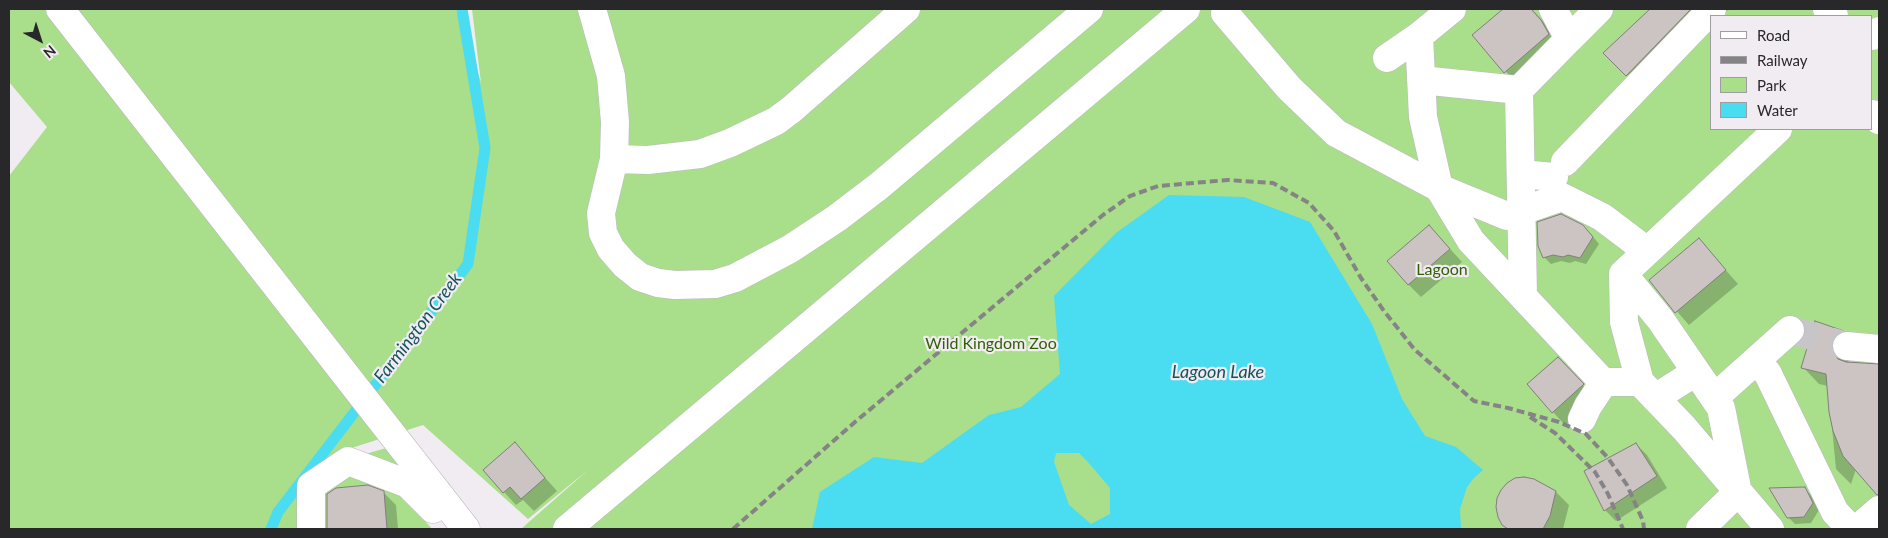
<!DOCTYPE html>
<style>
body{margin:0}
#map{position:relative;width:1888px;height:538px;overflow:hidden;background:#f0ecf1;font-family:Lato,sans-serif}
canvas{display:block}
.frame{position:absolute;inset:0;border:10px solid #282729;pointer-events:none}
.legend{position:absolute;left:1710px;top:15px;width:162px;height:115px;box-sizing:border-box;background:#f0ecf1;border:1px solid #a09da1;margin:0;padding:6px 9px;list-style:none;font-size:15px;color:#282729}
.legend li{display:flex;align-items:center;gap:10px;height:25px}
.legend b{width:25px;border:1px solid #a09da1}
.north{position:absolute;left:15px;top:15px;width:50px;height:50px;-webkit-text-stroke:4px #f0ecf1;paint-order:stroke;rotate:140deg;font-size:14px;font-weight:700;line-height:20px;text-align:center;color:#282729}
.north::after{content:'';display:block;margin:auto;width:18px;height:22px;background:#282729;clip-path:polygon(50% 0,100% 100%,50% 72%,0 100%)}
</style>
<div id="map">
<canvas width="1888" height="538"></canvas>
<div class="frame"></div>
<ul class="legend">
<li><b style="height:6px;background:#fff"></b>Road</li>
<li><b style="height:6px;background:#858386"></b>Railway</li>
<li><b style="height:14px;background:#a9de8b"></b>Park</li>
<li><b style="height:14px;background:#4adcf0"></b>Water</li>
</ul>
<div class="north">N</div>
</div>
<script>
const ctx = document.querySelector('canvas').getContext('2d');
ctx.lineJoin = 'round';
function paint(path, color) { ctx.fillStyle = color; ctx.fill(path, 'evenodd'); }
const toPath = rows => new Path2D(rows.map(r => 'M' + r).join(''));
function strokePath(path, color, width, dash) { ctx.strokeStyle = color; ctx.lineWidth = width; ctx.lineCap = dash ? 'butt' : 'round'; ctx.setLineDash(dash || []); ctx.stroke(path); }
function label(font, color, halo, rows, align = 'center') {
  ctx.font = font + ' Lato,sans-serif'; ctx.lineWidth = 4.5; ctx.setLineDash([]); ctx.textBaseline = 'middle'; ctx.strokeStyle = halo; ctx.fillStyle = color; for (const [text, x, y, turn = 0] of rows) {
    ctx.save(); ctx.translate(x, y); ctx.rotate((+turn || 0) * Math.PI / 180); ctx.textAlign = isNaN(turn) ? turn : align; if (halo) ctx.strokeText(text, 0, 0); ctx.fillText(text, 0, 0); ctx.restore();
  }
}
const green = toPath([
 [9,9,460,9,481,83,472,9,1879,9,1879,529,521,529,588,470,528,519,423,425,333,454,323,466,397,445,400,492,432,529,9,529,9,176,47,127,9,82],
 [1712,16,1872,16,1872,129,1712,129]
]);
const water = toPath([
 [1169,195,1244,197,1310,222,1372,324,1402,399,1425,436,1456,447,1483,470,1474,478,1467,487,1460,509,1461,529,812,529,820,492,874,457,922,463,989,415,1021,407,1060,374,1054,296,1116,233],
 [1056,453,1079,453,1088,462,1110,488,1110,514,1091,524,1069,505,1054,462]
]);
const shadow = toPath([
 [1505,9,1532,9,1554,34,1561,47,1517,84,1474,36],
 [1651,9,1735,9,1724,11,1644,92,1605,53],
 [1429,226,1462,262,1421,297,1408,284],
 [1590,233,1599,244,1586,264,1575,261,1570,263,1561,261,1551,264,1544,257],
 [1699,240,1738,284,1689,325,1650,281],
 [1816,323,1844,332,1859,348,1851,353,1848,363,1869,365,1879,375,1879,399,1866,439,1879,428,1879,494,1856,469,1851,484,1836,469,1828,386,1819,384,1803,367],
 [1570,371,1595,398,1565,425,1553,412],
 [515,444,557,491,534,511,523,500,516,505,504,492],
 [1636,444,1647,455,1667,488,1616,521,1605,510],
 [1533,480,1556,492,1569,505,1563,529,1509,529,1503,524],
 [1804,488,1811,495,1819,510,1811,523,1795,524,1788,517],
 [383,492,396,505,398,529,328,529,328,495]
]);
const stream = toPath([
 [271,529,278,512,468,264,485,148,462,9]
]);
const building = toPath([
 [1503,9,1531,9,1541,20,1549,34,1504,73,1472,35,1503,9],
 [1650,9,1691,9,1626,76,1603,53,1650,9],
 [1561,214,1583,225,1593,237,1580,258,1568,255,1563,257,1553,255,1543,258,1538,246,1537,222,1561,214],
 [1429,225,1450,249,1408,285,1387,261,1429,225],
 [1699,238,1726,270,1675,313,1649,280,1699,238],
 [1815,321,1844,331,1835,337,1832,344,1833,352,1838,359,1846,362,1879,364,1879,495,1877,495,1843,456,1833,431,1829,412,1826,374,1801,368,1815,321],
 [1558,357,1584,384,1552,413,1527,384,1558,357],
 [515,442,545,478,521,499,510,487,503,493,483,470,515,442],
 [1636,443,1657,476,1604,511,1584,471,1636,443],
 [1524,477,1534,479,1556,491,1550,516,1543,529,1508,529,1502,525,1498,517,1496,507,1497,498,1501,490,1507,483,1515,478,1524,477],
 [368,485,384,491,387,529,327,529,327,494,336,488,368,485],
 [1805,487,1813,503,1804,517,1787,518,1769,488,1805,487]
]);
const minorTunnel = toPath([
 [1790,330,1847,346]
]);
const minor = toPath([
 [60,9,466,529],
 [592,9,611,76,615,122,614,159,648,160,700,154,730,143,776,121,792,109,906,9],
 [1452,9,1419,36,1423,117,1439,188,1471,241,1603,382,1640,382,1684,428,1770,529],
 [1827,9,1834,16],
 [1225,13,1289,88,1336,133,1439,188,1507,216,1562,197,1602,217,1647,251],
 [1872,36,1879,31],
 [1569,39,1599,9],
 [1387,58,1419,36],
 [1421,80,1519,90],
 [1872,114,1879,120],
 [614,159,601,213,603,233,611,249,625,265,640,277,658,283,675,285,715,284,735,278,790,249,837,218,879,186,1089,9],
 [1565,162,1712,9],
 [1521,174,1554,177],
 [1623,274,1624,322,1640,382],
 [1523,296,1519,90,1569,39,1553,9],
 [1847,346,1879,349],
 [1757,360,1768,374,1835,512,1851,529],
 [1655,398,1696,372],
 [1714,398,1790,330],
 [1582,419,1588,406,1604,382],
 [1737,488,1721,408,1660,319,1623,274,1778,129],
 [311,529,311,486,348,461,408,484,433,509],
 [567,529,1186,9],
 [1700,529,1738,492],
 [1857,529,1879,510]
]);
const rail = toPath([
 [1530,417,1555,433,1595,472,1608,494,1623,529],
 [733,529,855,422,1024,281,1103,215,1130,196,1158,186,1228,180,1273,183,1309,203,1334,231,1361,278,1384,311,1415,350,1474,401,1508,408,1559,422,1586,434,1608,458,1627,485,1643,521,1644,529]
]);
const parkNames = [
 ["Lagoon",1442,270],
 ["Wild Kingdom Zoo",991,344]
];
const waterNames = [
 ["Farmington Creek",418,328,-53],
 ["Lagoon Lake",1218,372]
];
paint(green, '#a9de8b');
paint(water, '#4adcf0');
paint(shadow, '#0003');
strokePath(stream, '#4adcf0', 11);
paint(building, '#cbc4c2');
strokePath(building, '#847e7c', 1);
strokePath(minorTunnel, '#c8c5c9', 28, [28, 14]);
strokePath(minor, '#bdbabf', 29);
strokePath(minor, '#fff', 28);
strokePath(rail, '#858386', 4, [8, 4]);
label('16px', '#315f05', '#f0ecf1', parkNames);
label('italic 18px', '#16535b', '#f0ecf1', waterNames);
</script>
